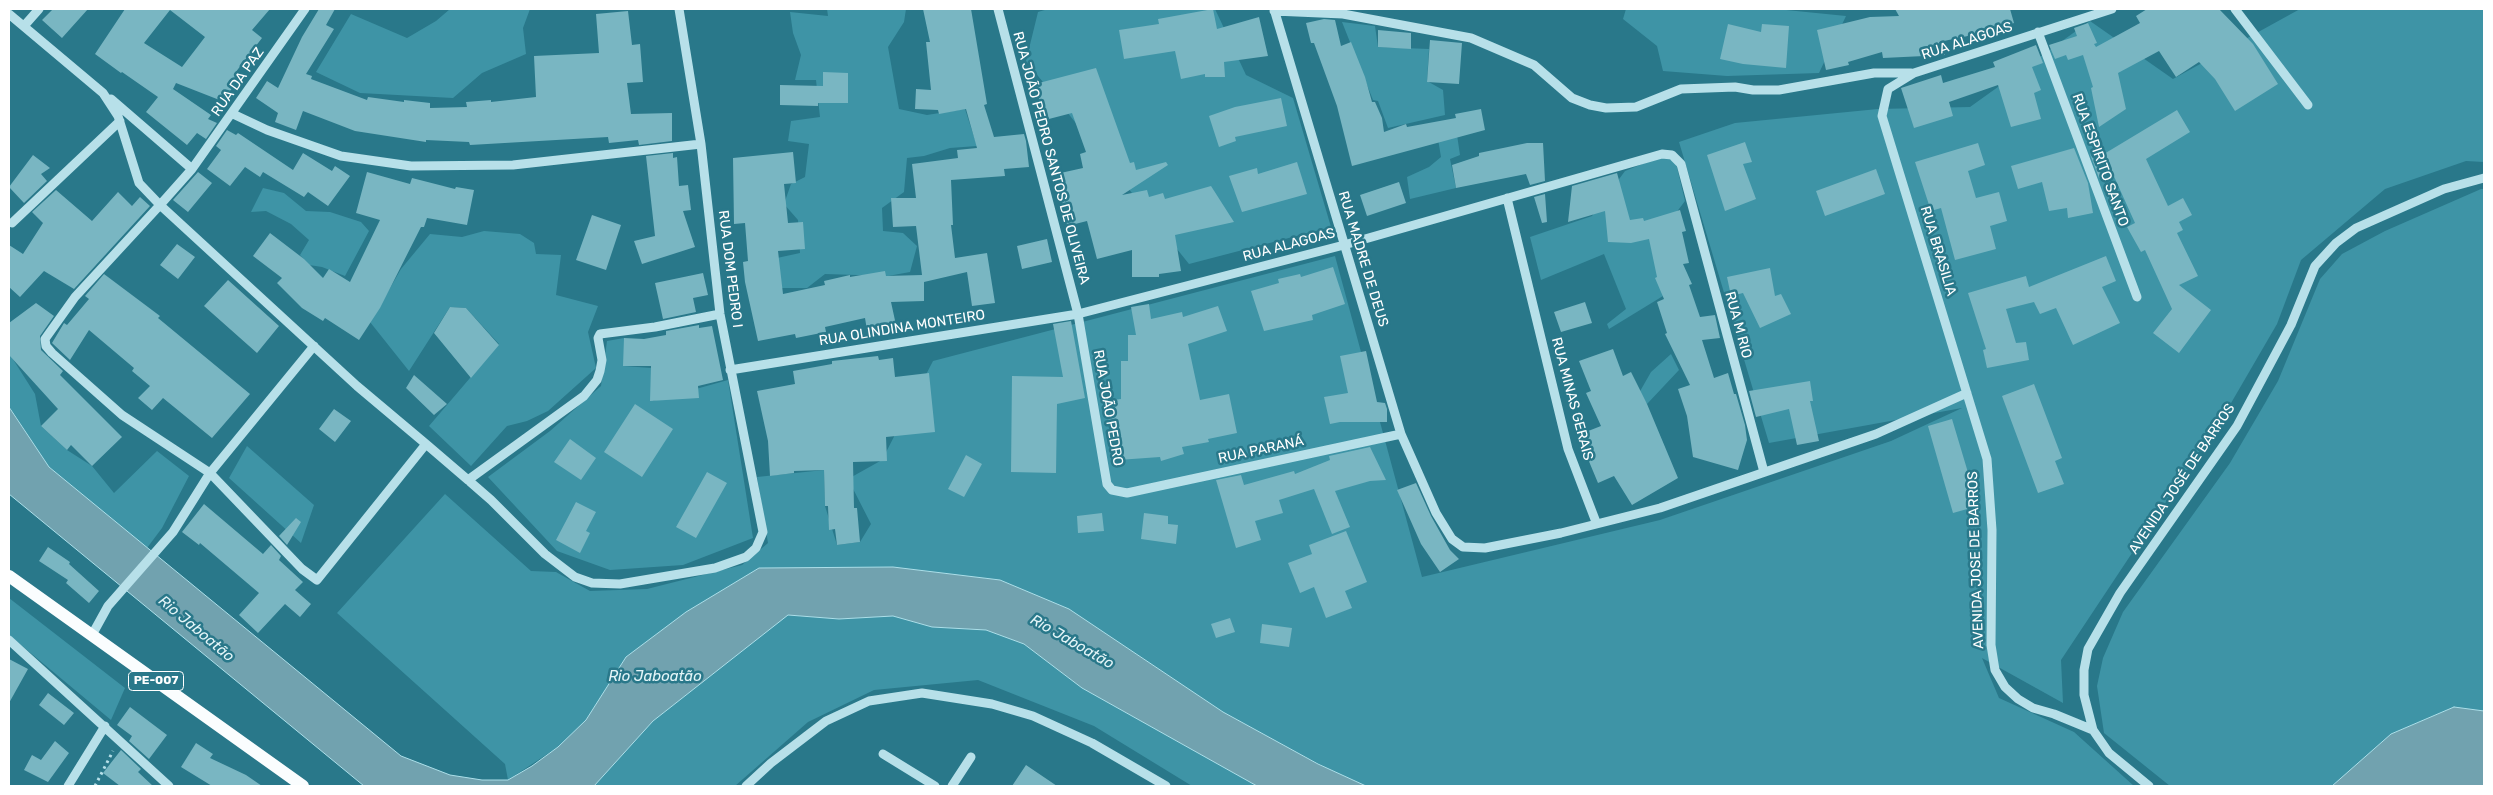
<!DOCTYPE html>
<meta charset="utf-8">
<style>
body{margin:0}
#map{position:relative;width:2493px;height:795px;overflow:hidden;background:#29788a;font-family:Rubik,sans-serif}
canvas{display:block}
.frame{position:absolute;inset:0;border:10px solid #fff;pointer-events:none}
</style>
<div id="map">
<canvas width="2493" height="795"></canvas>
<div class="frame"></div>
</div>
<script>
const ctx = document.querySelector('canvas').getContext('2d');
ctx.lineJoin = 'round';
function paint(path, color) { ctx.fillStyle = color; ctx.fill(path, 'evenodd'); }
const toPath = rows => new Path2D(rows.map(r => 'M' + r).join(''));
function strokePath(path, color, width, dash) { ctx.strokeStyle = color; ctx.lineWidth = width; ctx.lineCap = dash ? 'butt' : 'round'; ctx.setLineDash(dash || []); ctx.stroke(path); }
function label(font, color, halo, rows, align = 'center') {
  ctx.font = font + ' Rubik,sans-serif'; ctx.lineWidth = 5; ctx.setLineDash([]); ctx.textBaseline = 'middle'; ctx.strokeStyle = halo; ctx.fillStyle = color; for (const [text, x, y, turn = 0] of rows) {
    ctx.save(); ctx.translate(x, y); ctx.rotate((+turn || 0) * Math.PI / 180); ctx.textAlign = isNaN(turn) ? turn : align; if (halo) ctx.strokeText(text, 0, 0); ctx.fillText(text, 0, 0); ctx.restore();
  }
}
const green = toPath([
 [450,9,530,9,523,28,526,54,482,73,453,98,360,93,316,72,351,14,407,38,436,21],
 [827,9,906,9,904,22,888,47,899,109,927,115,965,109,977,146,950,148,924,156,907,158,904,192,882,208,883,231,903,233,917,246,910,272,888,276,825,274,807,288,781,288,777,258,800,253,798,220,784,204,791,184,805,177,809,144,788,141,791,121,820,117,816,80,795,80,801,55,793,33,790,12,828,16],
 [1048,9,1215,9,1246,75,1293,98,1331,227,1189,264,1026,61,1038,12],
 [1626,9,1776,9,1846,16,1819,73,1727,76,1663,71,1657,46,1623,19],
 [2300,9,2484,9,2484,162,2466,161,2385,189,2301,260,2277,324,2227,410,2061,660,2063,703,1982,658,1999,698,2074,732,2134,786,1366,786,1330,770,1223,712,1069,609,1000,580,893,567,759,568,686,612,626,657,586,720,558,747,508,780,505,764,337,613,445,494,531,571,556,572,590,591,647,589,742,565,768,543,757,477,824,470,825,506,837,545,860,542,871,524,848,479,882,460,933,361,1335,256,1422,577,1660,520,1891,441,1962,408,1769,443,1679,142,1735,123,1878,109,1970,107,2090,21,2173,79],
 [1342,22,1375,26,1378,47,1429,49,1427,81,1443,90,1445,115,1388,128,1378,101,1373,100],
 [1456,128,1460,155,1450,159,1456,188,1410,199,1407,177,1429,167,1441,157,1437,133],
 [1667,154,1676,163,1685,201,1651,246,1663,296,1609,329,1607,324,1626,309,1604,254,1541,280,1530,237,1592,216,1625,171],
 [263,188,284,193,306,211,330,212,361,222,369,231,345,276,322,267,309,265,300,255,309,240,291,224,266,211,251,212],
 [2481,189,2484,189,2484,711,2454,707,2391,734,2332,786,2170,786,2104,733,2097,686,2103,658,2123,612,2230,463,2278,381,2320,279,2342,254,2385,231],
 [484,231,520,234,534,243,536,254,561,255,556,295,598,306,588,332,596,368,548,411,527,421,507,426,471,466,429,426,499,344,466,308,450,307,409,371,366,317,382,302,401,269,430,234,462,237],
 [624,338,624,366,651,368,653,401,728,380,753,538,683,565,610,570,557,551,488,477,550,431,601,386,607,341],
 [9,353,35,394,41,426,67,450,92,466,114,493,157,451,189,476,162,528,147,548,49,467,9,406],
 [1671,354,1679,370,1647,404,1639,393,1651,372],
 [247,446,314,505,301,543,229,478],
 [9,598,125,688,111,720,9,635],
 [787,615,839,619,893,616,932,627,986,630,1024,644,1082,688,1257,786,1192,786,1094,726,978,680,874,690,808,722,735,786,594,786,653,721]
]);
const water = toPath([
 [9,407,49,467,401,756,450,775,482,780,508,780,532,766,558,747,586,720,626,657,686,612,759,568,893,567,1000,580,1069,609,1223,712,1318,764,1366,786,1257,786,1082,688,1024,644,986,630,932,627,893,616,839,619,788,615,653,721,594,786,364,786,9,494,9,407],
 [2454,707,2484,711,2484,786,2332,786,2391,734,2454,707]
]);
const building = toPath([
 [53,9,88,9,62,38,42,20],
 [125,9,270,9,252,30,262,38,235,73,241,77,222,101,176,83,173,89,211,115,208,119,217,123,206,139,197,133,187,145,146,112,158,97,122,72,121,73,95,54],
 [170,10,205,37,182,67,144,43],
 [319,9,335,9,326,25,334,29,306,74,312,76,311,79,367,100,368,97,404,102,404,100,430,103,430,108,467,107,466,102,491,100,491,102,536,97,534,56,599,53,596,14,628,11,632,45,640,44,643,82,627,83,631,114,672,113,672,141,639,145,638,140,609,143,608,137,470,145,469,142,426,140,426,142,355,131,303,111,296,130,275,122,278,113,256,98,267,81,278,88,302,37],
 [923,9,971,9,987,104,984,105,994,137,1024,134,1026,141,1029,167,1004,169,1005,176,951,180,953,225,951,225,955,258,987,253,995,303,972,306,967,272,924,282,924,301,891,302,896,325,867,330,865,318,825,327,826,332,796,338,795,334,758,341,745,282,743,262,748,261,745,223,734,224,733,158,793,152,796,183,784,184,788,223,803,222,805,249,778,251,783,294,825,285,824,281,850,275,850,277,885,271,886,276,922,275,916,226,893,227,891,198,916,198,912,164,958,158,957,150,977,148,966,109,939,114,938,110,915,109,916,89,931,90,926,42,930,42],
 [1213,9,1217,29,1259,17,1268,56,1224,62,1225,77,1205,77,1205,74,1181,79,1175,51,1124,59,1119,30,1159,24,1158,19],
 [1895,9,2010,9,2014,23,1987,32,1939,42,1945,55,1883,58,1882,52,1848,62,1849,65,1826,70,1817,30,1870,17,1899,16],
 [2147,9,2219,9,2253,44,2278,84,2235,111,2215,79,2199,62,2176,77,2159,51,2118,73,2126,109,2099,127,2091,88,2093,87,2083,55,2068,60,2066,55,2055,59,2049,45,2077,36,2074,28,2088,23,2097,43,2094,44,2096,47,2140,23,2136,16],
 [1324,19,1335,20,1341,46,1351,42,1365,77,1372,102,1375,102,1382,118,1384,132,1406,124,1407,127,1456,118,1455,114,1481,109,1485,130,1352,166,1337,106,1314,43,1311,43,1306,23],
 [1728,24,1761,32,1762,24,1789,26,1786,68,1743,64,1720,59],
 [1378,30,1411,33,1411,49,1378,47],
 [1430,40,1462,43,1459,84,1427,82],
 [2036,45,2043,63,2032,67,2041,90,2034,93,2041,119,2011,127,1998,85,1949,102,1953,116,1914,128,1901,88,1941,75,1943,83,1995,67,1993,62],
 [1096,68,1130,163,1134,162,1136,170,1166,162,1168,165,1122,195,1147,190,1149,197,1163,193,1165,199,1211,186,1234,222,1175,235,1181,271,1159,274,1159,277,1132,277,1132,250,1097,259,1087,221,1067,226,1056,174,1083,168,1080,154,1086,152,1072,113,1045,120,1035,84],
 [823,72,848,73,848,103,818,103,818,106,780,105,780,85,823,86],
 [1281,98,1287,126,1235,137,1236,141,1219,147,1209,116,1235,107],
 [2177,110,2190,132,2146,159,2168,206,2183,198,2192,215,2179,222,2183,230,2177,233,2198,276,2179,285,2211,310,2179,353,2153,333,2172,309,2145,250,2141,252,2127,227,2135,223,2112,172,2099,178,2090,154,2094,160],
 [227,130,236,135,238,133,293,170,303,153,332,171,335,166,350,176,328,206,308,192,304,197,263,172,260,177,245,167,230,186,207,169,221,150,216,146],
 [1745,142,1752,162,1743,164,1756,199,1725,211,1707,155],
 [1527,143,1543,143,1545,181,1530,185,1526,174,1456,188,1452,165,1479,156,1479,153],
 [1978,143,1985,165,1968,171,1976,198,1999,192,2007,221,1990,226,1996,249,1955,260,1941,208,1931,211,1915,162],
 [2074,148,2088,183,2093,213,2068,218,2067,208,2049,211,2042,182,2018,189,2011,166],
 [673,153,673,158,677,157,679,186,688,185,691,210,683,211,695,247,642,264,634,241,655,236,646,156],
 [33,155,50,168,41,174,47,181,24,203,9,187],
 [1297,162,1307,194,1242,212,1229,176,1257,168,1258,174],
 [1876,169,1885,194,1825,216,1816,191],
 [198,172,212,183,188,212,173,200],
 [367,172,410,184,412,178,455,189,456,187,474,190,467,225,427,218,424,227,421,227,380,308,359,340,325,318,323,321,302,308,277,283,282,278,253,256,270,233,304,259,323,278,329,269,350,282,380,220,356,213],
 [1617,173,1630,220,1643,218,1644,221,1680,210,1686,231,1682,232,1689,263,1683,264,1692,284,1689,285,1700,317,1715,315,1720,338,1702,340,1714,378,1728,373,1734,394,1736,394,1745,425,1747,440,1738,470,1693,457,1687,416,1678,389,1690,385,1665,334,1667,333,1657,302,1664,299,1655,278,1657,277,1649,239,1631,243,1608,242,1605,211,1568,222,1572,186],
 [1399,182,1406,203,1367,216,1360,195],
 [56,190,92,221,118,192,132,206,140,197,150,206,74,289,44,271,20,297,9,287,9,245,23,254,43,223,32,212],
 [1545,194,1547,222,1542,223,1534,197],
 [592,215,621,225,606,270,576,260],
 [1047,239,1052,262,1022,269,1017,246],
 [177,244,195,257,178,279,160,265],
 [2106,256,2116,281,2102,287,2120,323,2073,345,2056,308,2040,314,2034,302,2006,309,2016,343,2026,342,2029,360,1987,368,1983,350,1986,349,1968,293,2026,276,2029,287],
 [1333,267,1345,304,1312,315,1313,320,1264,331,1251,291,1279,283,1278,279,1300,274,1301,277],
 [1770,268,1775,296,1781,294,1791,314,1760,328,1743,293,1731,296,1727,277],
 [703,273,708,295,693,298,696,312,663,319,655,283],
 [104,274,160,316,158,318,250,394,212,438,163,398,152,410,138,398,150,386,132,371,134,368,89,330,70,360,52,343,64,323,67,325,89,299,85,296],
 [228,280,279,326,257,353,204,306],
 [1585,302,1592,323,1561,332,1554,312],
 [36,303,54,316,40,336,41,350,63,371,60,375,122,437,92,466,71,445,67,450,41,426,58,409,9,355,9,323],
 [1149,304,1151,319,1182,312,1183,317,1218,306,1227,331,1188,344,1200,400,1229,394,1237,433,1208,439,1209,442,1182,447,1184,454,1161,461,1160,457,1118,460,1115,423,1109,424,1106,401,1121,399,1121,361,1128,361,1128,335,1136,335,1131,307],
 [450,307,466,308,499,345,471,378,434,333],
 [1071,321,1085,398,1057,404,1056,473,1011,472,1012,376,1063,377,1053,324],
 [699,325,699,328,712,326,723,380,698,386,699,398,650,401,651,366,623,366,624,338,644,339,666,335,666,331],
 [1613,349,1623,376,1631,372,1647,404,1678,478,1632,505,1614,476,1598,483,1578,435,1601,426,1586,393,1591,391,1579,361],
 [1366,351,1377,402,1385,403,1387,409,1387,422,1340,422,1330,424,1324,397,1348,393,1340,356],
 [878,356,879,360,893,358,895,377,929,373,935,432,886,437,887,461,853,462,854,508,857,508,860,542,837,545,835,529,829,530,828,506,825,506,824,470,794,471,794,473,770,476,768,441,757,391,795,384,793,371,832,364,832,361],
 [414,375,447,404,434,415,406,388],
 [1810,381,1813,401,1810,401,1819,441,1797,445,1789,409,1756,417,1749,391],
 [2034,384,2062,458,2055,461,2064,484,2038,493,2002,396],
 [635,404,673,429,642,477,604,452],
 [334,409,351,421,335,442,319,429],
 [1952,419,1978,506,1953,513,1928,426],
 [570,439,596,458,581,480,554,462],
 [1370,447,1386,480,1370,481,1335,491,1350,527,1332,534,1314,489,1279,500,1283,513,1255,521,1261,540,1236,548,1216,480,1241,475,1244,485,1294,471,1295,474,1330,460,1329,456],
 [966,455,982,464,964,497,948,489],
 [707,472,727,483,696,538,676,527],
 [1416,483,1431,516,1450,550,1459,559,1440,572,1421,544,1397,490],
 [576,502,596,512,586,531,590,533,580,553,556,540],
 [204,504,263,554,271,545,281,556,279,560,303,582,295,590,311,604,300,617,285,604,258,633,239,615,259,593,200,543,199,545,182,532],
 [1102,513,1104,531,1078,533,1077,516],
 [1144,513,1168,516,1168,524,1178,525,1176,544,1141,539],
 [296,518,301,522,287,545,279,536],
 [1346,531,1367,582,1345,591,1352,608,1326,618,1314,587,1300,593,1288,563,1312,554,1309,545],
 [48,547,70,562,69,564,99,591,89,603,66,583,68,580,39,561],
 [1230,618,1235,632,1216,638,1211,624],
 [1262,624,1292,628,1289,647,1260,643],
 [9,659,28,669,9,703],
 [48,693,74,713,64,725,39,705],
 [130,707,167,735,149,759,129,741,132,736,117,725],
 [55,741,69,753,48,782,24,770,32,755,41,760],
 [196,743,213,754,210,758,246,775,262,786,212,786,181,767],
 [121,750,141,769,138,772,153,786,120,786,103,773],
 [1026,765,1057,786,1012,786]
]);
const path = toPath([
 [95,786,113,751]
]);
const minor = toPath([
 [998,9,1078,314,1107,484,1112,490,1127,493,1401,434],
 [1274,9,1401,434,1436,513,1452,539,1463,547,1485,548,1561,533,1660,508,1876,434,1967,393],
 [2235,9,2308,105],
 [1274,11,1343,14,1471,38,1534,65,1572,98,1590,105,1606,108,1636,107,1681,89,1735,87,1753,90,1779,90,1874,73,1911,73],
 [9,14,103,93,118,116,139,183,160,205,192,169,305,9],
 [24,26,39,9],
 [2038,32,2137,297],
 [111,99,192,169],
 [233,114,267,130,341,156,411,166,513,165,701,144],
 [1507,198,1568,449,1596,522],
 [12,223,120,121],
 [730,370,1078,314,1344,245,1662,154,1672,155,1681,164,1764,472],
 [426,444,317,580,302,569,210,473,122,415,52,353,46,346,45,339,75,297,160,205,357,386,426,444,468,480,491,500,545,554,575,577,592,583,620,584,715,568,746,557,756,548,763,532,720,314,701,144,679,9],
 [468,480,584,396,597,380,600,371,602,360,598,338,600,334,655,327,720,314],
 [92,635,108,606,173,532,210,473,314,346],
 [9,640,169,786],
 [2093,730,2054,714,2033,708,2018,699,2005,687,1995,670,1991,645,1992,530,1987,459,1882,116,1888,89,1914,73,2112,9],
 [883,754,935,786],
 [68,786,105,726],
 [746,786,771,763,826,721,869,701,922,693,992,704,1033,716,1092,743,1166,786],
 [952,786,971,757],
 [2149,786,2109,753,2093,730,2084,695,2084,670,2088,649,2120,593,2237,426,2291,325,2315,266,2336,243,2356,228,2444,189,2484,178]
]);
const major = toPath([
 [9,576,303,786]
]);
const shields = [
 [156,681,55]
];
const shieldNames = [
 ["PE-007",156,681]
];
const streetNames = [
 ["RUA ALAGOAS",1967,41,-18],
 ["RUA DA PAZ",238,82,-55],
 ["RUA JOÃO PEDRO SANTOS DE OLIVEIRA",1051,158,75],
 ["RUA ESPIRITO SANTO",2100,160,70],
 ["RUA ALAGOAS",1289,245,-15],
 ["RUA BRASILIA",1938,251,73],
 ["RUA MADRE DE DEUS",1363,259,73],
 ["RUA DOM PEDRO I",730,269,83],
 ["RUA M RIO",1738,325,75],
 ["RUA OLINDINA MONTEIRO",902,328,-9],
 ["RUA MINAS GERAIS",1572,399,75],
 ["RUA JOÃO PEDRO",1108,408,80],
 ["RUA PARANÁ",1261,450,-12],
 ["AVENIDA JOSÉ DE BARROS",2182,479,-56],
 ["AVENIDA JOSE DE BARROS",1976,560,-92]
];
const waterNames = [
 ["Rio Jaboatão",196,629,40],
 ["Rio Jaboatão",1072,642,30],
 ["Rio Jaboatão",655,677]
];
paint(green, '#3e94a6');
paint(water, '#71a2af');
strokePath(water, '#acdfe9', 1);
paint(building, '#79b6c2');
strokePath(path, '#b7e0e9', 3, [2.5, 4]);
strokePath(minor, '#b7e0e9', 9);
strokePath(major, '#fafdfe', 12);
for (const [x, y, w] of shields) { const box = new Path2D(); box.roundRect(x - w / 2, y - 9.5, w, 19, 4); ctx.fillStyle = '#29788a'; ctx.fill(box); strokePath(box, '#fff', 1); }
label('bold 12px', '#fff', null, shieldNames);
label('14px', '#fff', '#29788a', streetNames);
label('italic 15px', '#e4f5f8', '#29788a', waterNames);
</script>
